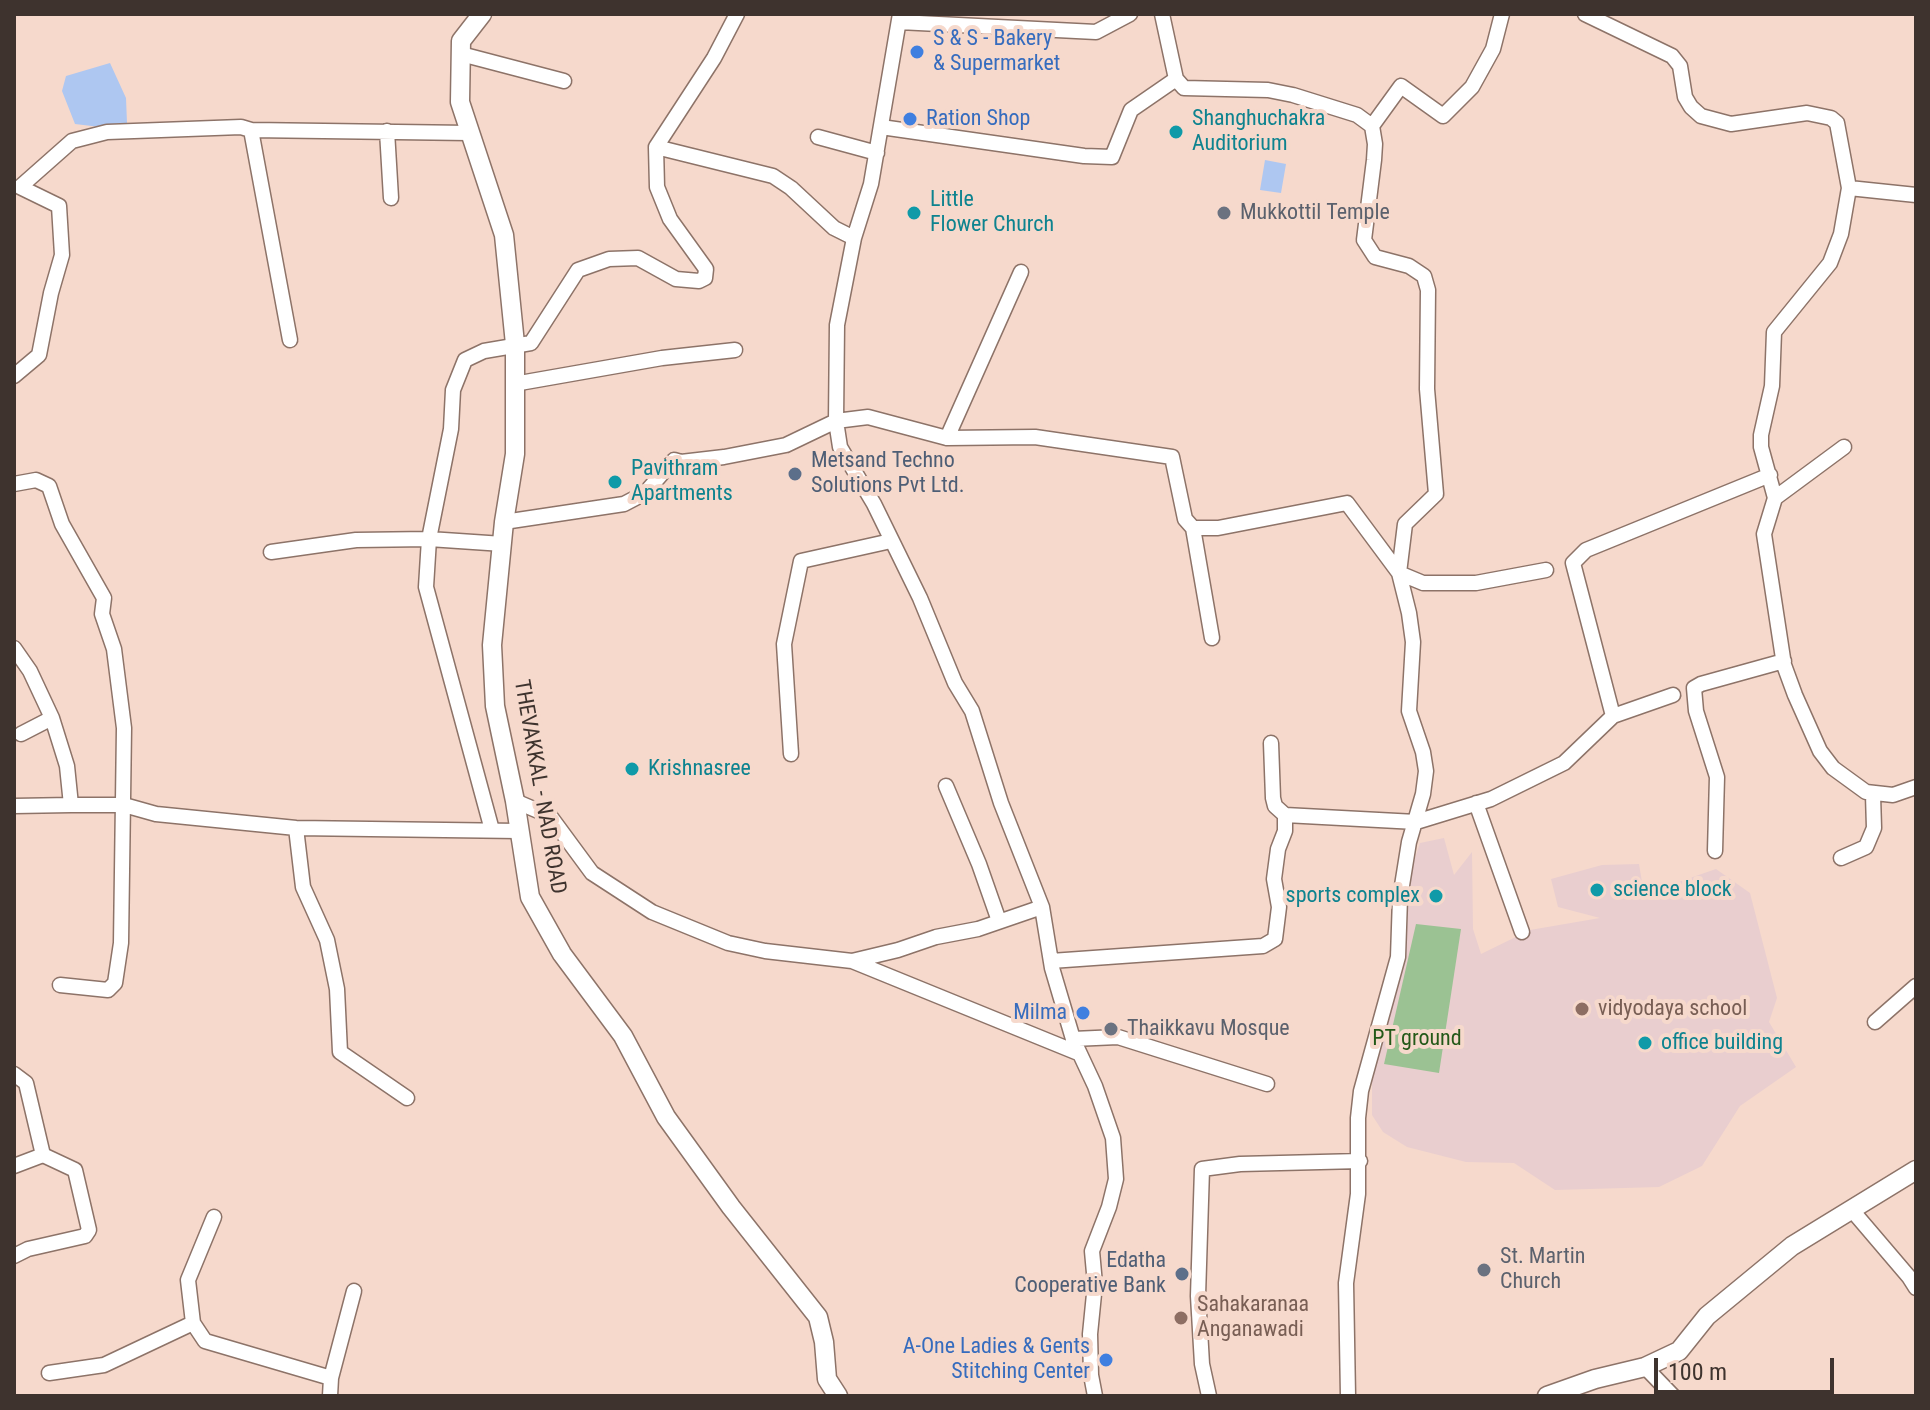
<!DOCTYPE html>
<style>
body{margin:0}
#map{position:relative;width:1930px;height:1410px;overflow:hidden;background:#f6d9cc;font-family:"Roboto Condensed",sans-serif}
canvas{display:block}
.frame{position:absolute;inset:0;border:16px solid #3e332e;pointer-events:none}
.scale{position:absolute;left:1654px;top:1358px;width:180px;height:36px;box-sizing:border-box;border:4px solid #3e332e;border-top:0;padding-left:10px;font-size:24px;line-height:28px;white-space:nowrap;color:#3e332e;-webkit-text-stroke:6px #f6d9cc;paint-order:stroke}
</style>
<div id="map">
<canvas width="1930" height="1410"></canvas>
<div class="frame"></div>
<div class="scale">100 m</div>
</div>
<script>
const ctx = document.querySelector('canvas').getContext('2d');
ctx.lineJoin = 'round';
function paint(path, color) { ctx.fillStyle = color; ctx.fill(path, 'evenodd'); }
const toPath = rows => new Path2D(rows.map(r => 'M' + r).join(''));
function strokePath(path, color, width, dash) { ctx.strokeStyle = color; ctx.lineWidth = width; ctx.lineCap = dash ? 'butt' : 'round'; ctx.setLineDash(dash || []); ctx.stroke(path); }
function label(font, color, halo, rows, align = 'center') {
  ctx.font = font + ' "Roboto Condensed",sans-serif'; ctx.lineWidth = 8; ctx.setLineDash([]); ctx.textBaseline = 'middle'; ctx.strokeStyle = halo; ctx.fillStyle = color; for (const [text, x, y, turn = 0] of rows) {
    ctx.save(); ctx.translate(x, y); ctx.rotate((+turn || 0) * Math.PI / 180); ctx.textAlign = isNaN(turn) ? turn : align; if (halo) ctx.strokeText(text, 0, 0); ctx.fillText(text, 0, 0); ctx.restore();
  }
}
const education = toPath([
 [1444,838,1454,875,1472,852,1473,929,1481,954,1530,930,1600,918,1558,907,1551,879,1602,865,1639,864,1644,894,1716,869,1750,893,1777,998,1769,1022,1796,1067,1740,1106,1702,1166,1659,1187,1555,1190,1514,1163,1466,1162,1407,1147,1383,1132,1372,1115,1372,1057,1389,1019,1412,867,1420,843]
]);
const green = toPath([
 [1416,924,1461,929,1439,1073,1384,1064]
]);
const water = toPath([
 [110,63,126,98,127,123,100,127,75,124,62,91,66,76],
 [1265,160,1286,164,1281,193,1260,190]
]);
const minor = toPath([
 [900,14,871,184,854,238,837,325,836,421,840,447,874,504,920,598,955,683,972,711,1001,803,1042,907,1052,968,1073,1039,1095,1086,1113,1138,1116,1179,1109,1207,1092,1251,1095,1284,1090,1334,1091,1375,1095,1396],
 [1162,14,1176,79,1184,88,1268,90,1293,95,1357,115,1372,126,1375,144,1374,160,1364,240,1375,257,1409,266,1424,276,1428,290,1427,389,1436,494,1405,524,1399,573,1409,613,1413,642,1409,711,1423,752,1426,771,1423,794,1409,842,1400,898,1398,957,1361,1091,1358,1118,1358,1194,1346,1283,1348,1396],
 [1585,14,1672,56,1680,66,1685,97,1691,107,1701,116,1731,124,1807,113,1831,118,1837,123,1849,188,1841,234,1830,263,1774,332,1772,386,1761,435,1761,447,1775,498,1764,534,1784,665,1795,695,1820,751,1833,768,1866,792,1893,795,1916,787],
 [899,22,1096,32,1130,14],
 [461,54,564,81],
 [1372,126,1401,86,1443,116,1472,87,1493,49,1502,14],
 [881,127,1084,156,1112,157,1131,110,1176,79],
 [251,130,290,340],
 [387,131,391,198],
 [818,137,877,153],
 [656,147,773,176,791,188,834,228,854,238],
 [1849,188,1916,195],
 [14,376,39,355,51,293,62,255,59,206,20,187,72,141,107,132,241,127,251,130,469,133],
 [514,384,662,358,735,350],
 [947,438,1021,272],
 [14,484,36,480,49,486,62,524,104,598,102,614,114,649,124,728,121,943,115,983,108,990,60,985],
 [1775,498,1844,447],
 [504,522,624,504,645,493,674,460,681,462,724,457,786,445,836,421,868,417,947,438,1035,437,1172,457,1185,519,1193,528,1218,528,1347,503,1399,573,1423,583,1476,583,1546,570],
 [1193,528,1212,638],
 [271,552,356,540,429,539,503,544],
 [14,648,30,671,52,718,67,766,71,805,124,805,156,814,296,828,519,831],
 [1613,716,1573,563,1586,550,1770,475],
 [21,734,52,718],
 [1271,743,1273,798,1275,806,1285,815,1416,822,1491,799,1564,763,1613,716,1673,695],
 [791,754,784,644,801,561,891,541],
 [946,786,979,864,999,921],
 [515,801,550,816,592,873,652,912,728,943,765,951,852,961,898,950,936,937,978,929,1042,907],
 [1476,803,1522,932],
 [14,806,71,805],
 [296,828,303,887,327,940,337,989,340,1052,407,1098],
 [492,830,426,587,429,539,451,429,453,390,465,360,484,351,531,343,578,270,609,259,638,258,676,279,699,281,705,278,706,269,670,219,657,187,656,147,714,58,737,14],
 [1715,851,1717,777,1696,711,1694,688,1701,684,1784,661],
 [1841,858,1866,847,1874,828,1873,795],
 [852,961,1078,1053],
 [1051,961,1263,946,1275,939,1279,907,1274,879,1278,849,1285,831,1285,815],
 [1875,1022,1916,986],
 [1073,1039,1118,1037,1267,1084],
 [14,1074,26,1083,43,1155],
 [14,1166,43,1155,75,1170,89,1230,85,1236,28,1249,14,1256],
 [1851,1209,1909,1277,1916,1288],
 [193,1323,188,1280,214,1217],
 [1645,1367,1673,1396],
 [49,1373,104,1365,193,1323,205,1341,331,1378],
 [330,1396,331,1378,354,1291],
 [1209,1396,1202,1364,1198,1296,1202,1169,1240,1164,1360,1161]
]);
const major = toPath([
 [482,14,461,41,460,102,504,235,515,344,515,454,504,522,492,645,495,706,515,801,530,897,562,954,623,1036,666,1117,731,1207,818,1317,824,1342,827,1379,838,1396],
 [1547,1396,1595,1379,1645,1367,1679,1351,1707,1316,1792,1246,1916,1170]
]);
const markers = [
 [917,52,8,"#3f7fe0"],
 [910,119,8,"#3f7fe0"],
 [1176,132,8,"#0f9aa8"],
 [914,213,8,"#0f9aa8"],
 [1224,213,8,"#6b7280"],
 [795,474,8,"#5c6f8a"],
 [615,482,8,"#0f9aa8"],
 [632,769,8,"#0f9aa8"],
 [1597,890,8,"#0f9aa8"],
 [1436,896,8,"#0f9aa8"],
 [1582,1009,8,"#8d6e63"],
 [1083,1013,8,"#3f7fe0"],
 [1111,1029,8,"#6b7280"],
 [1645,1043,8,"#0f9aa8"],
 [1484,1270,8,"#6b7280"],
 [1182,1274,8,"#5c6f8a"],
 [1181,1318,8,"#8d6e63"],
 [1106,1360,8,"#3f7fe0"]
];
const shopNames = [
 ["S & S - Bakery",933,39],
 ["& Supermarket",933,64],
 ["Ration Shop",926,119],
 ["Milma",1067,1013,"right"],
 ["A-One Ladies & Gents",1090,1347,"right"],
 ["Stitching Center",1090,1372,"right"]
];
const cultureNames = [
 ["Shanghuchakra",1192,119],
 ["Auditorium",1192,144],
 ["Little",930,200],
 ["Flower Church",930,225],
 ["Pavithram",631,469],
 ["Apartments",631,494],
 ["Krishnasree",648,769],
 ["science block",1613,890],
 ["sports complex",1420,896,"right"],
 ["office building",1661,1043]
];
const worshipNames = [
 ["Mukkottil Temple",1240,213],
 ["Thaikkavu Mosque",1127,1029],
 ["St. Martin",1500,1257],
 ["Church",1500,1282]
];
const serviceNames = [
 ["Metsand Techno",811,461],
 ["Solutions Pvt Ltd.",811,486],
 ["Edatha",1166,1261,"right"],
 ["Cooperative Bank",1166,1286,"right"]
];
const streetNames = [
 ["THEVAKKAL - NAD ROAD",539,787,80]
];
const educationNames = [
 ["vidyodaya school",1598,1009],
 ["Sahakaranaa",1197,1305],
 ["Anganawadi",1197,1330]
];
const parkNames = [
 ["PT ground",1417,1039]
];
paint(education, '#e9cecf');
paint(green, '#9bc293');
paint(water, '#aec7f1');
strokePath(minor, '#8d7368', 17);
strokePath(major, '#8d7368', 21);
strokePath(minor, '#fff', 14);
strokePath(major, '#fff', 18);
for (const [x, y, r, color] of markers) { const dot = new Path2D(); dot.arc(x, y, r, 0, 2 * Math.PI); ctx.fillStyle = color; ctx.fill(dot); strokePath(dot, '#f6d9cc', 3); }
label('22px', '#366cbe', '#f6d9cc', shopNames, 'left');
label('22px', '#0d838f', '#f6d9cc', cultureNames, 'left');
label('22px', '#5b616d', '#f6d9cc', worshipNames, 'left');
label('22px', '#4e5e75', '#f6d9cc', serviceNames, 'left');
label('22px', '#3e332e', '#f6d9cc', streetNames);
label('22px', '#785e54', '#f6d9cc', educationNames, 'left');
label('22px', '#245919', '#f6d9cc', parkNames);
</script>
